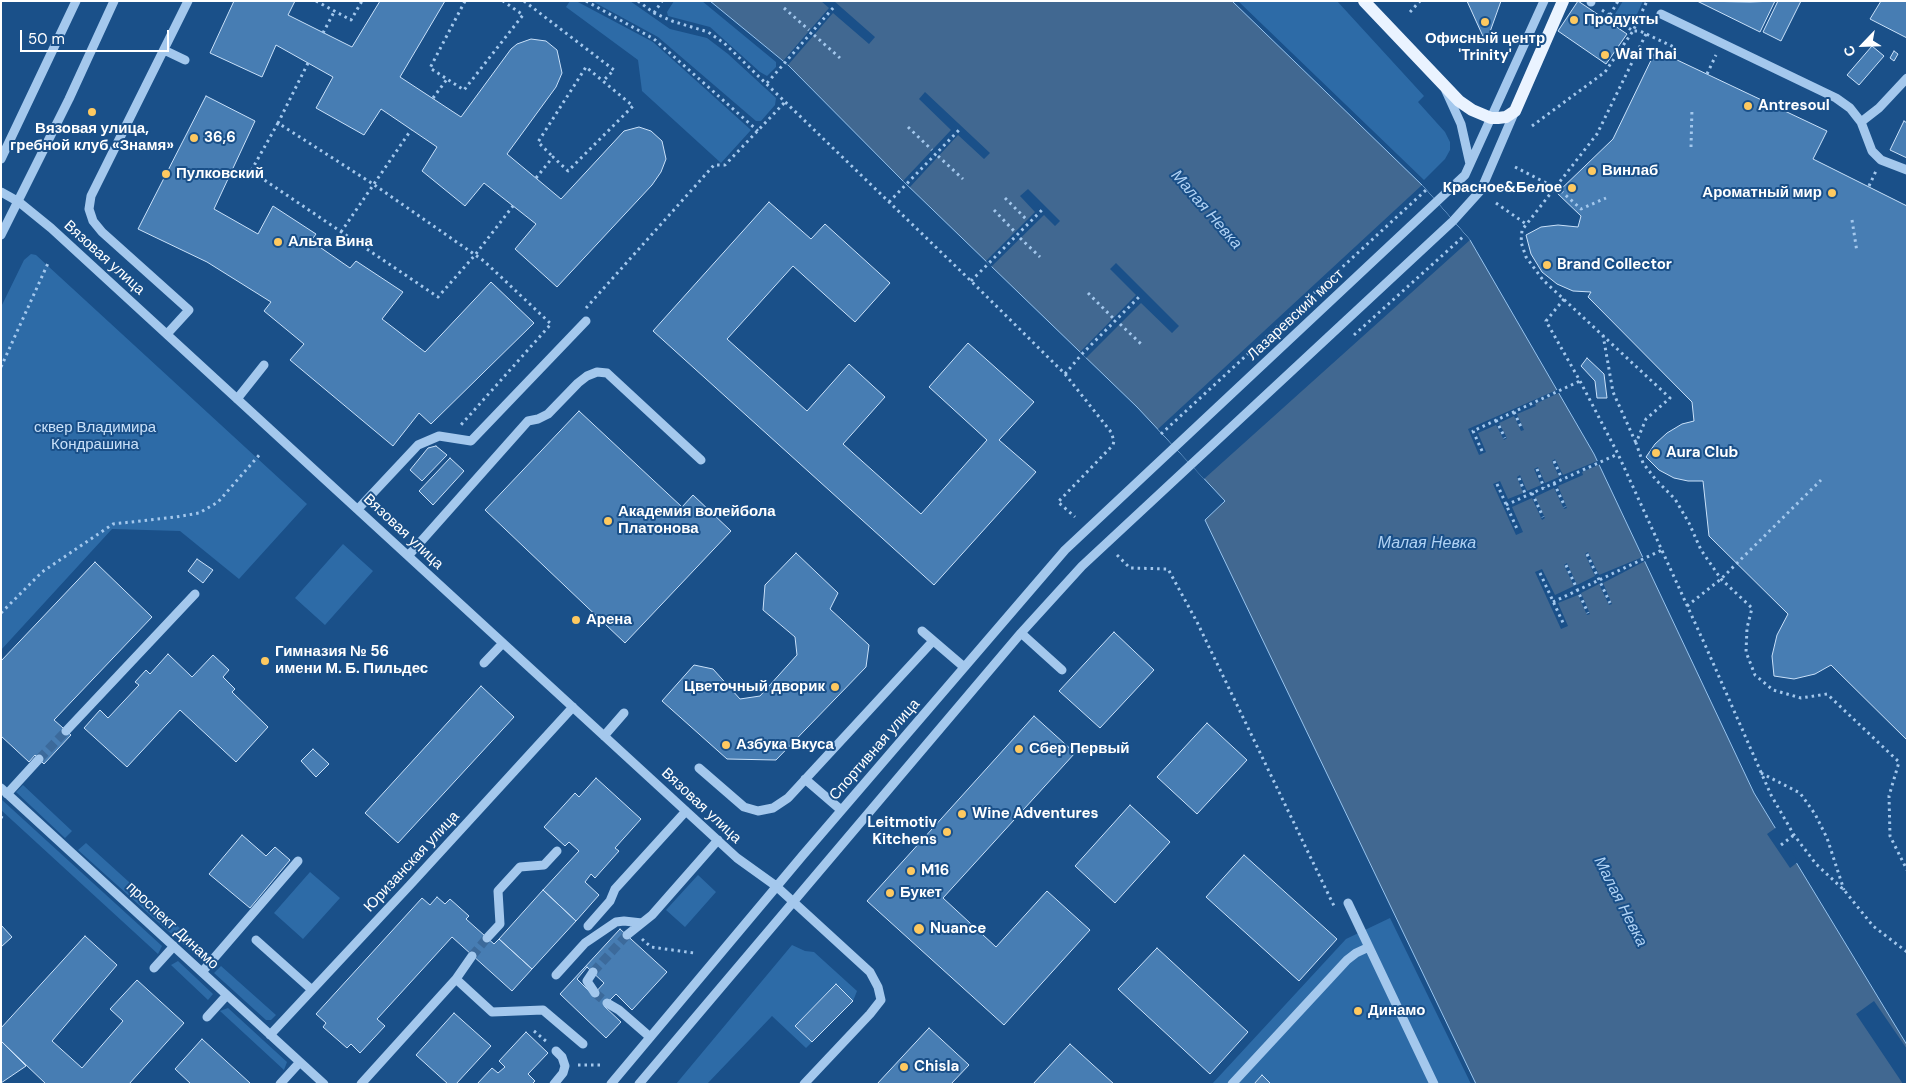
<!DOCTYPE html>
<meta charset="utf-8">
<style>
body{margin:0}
#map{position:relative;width:1908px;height:1085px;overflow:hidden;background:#1a5089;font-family:"DM Sans",sans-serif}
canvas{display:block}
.frame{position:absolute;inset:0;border:2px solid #fff;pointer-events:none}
.north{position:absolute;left:1838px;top:20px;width:50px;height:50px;-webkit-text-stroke:4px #1a5089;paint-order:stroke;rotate:246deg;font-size:14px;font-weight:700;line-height:20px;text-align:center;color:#fff}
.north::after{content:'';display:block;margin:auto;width:18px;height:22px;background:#fff;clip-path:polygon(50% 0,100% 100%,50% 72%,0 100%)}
.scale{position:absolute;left:20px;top:30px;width:149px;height:22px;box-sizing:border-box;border:2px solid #fff;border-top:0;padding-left:6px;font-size:15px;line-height:18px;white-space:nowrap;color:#fff;-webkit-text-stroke:4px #1a5089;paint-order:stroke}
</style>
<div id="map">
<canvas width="1908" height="1085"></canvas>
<div class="frame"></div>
<div class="north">С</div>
<div class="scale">50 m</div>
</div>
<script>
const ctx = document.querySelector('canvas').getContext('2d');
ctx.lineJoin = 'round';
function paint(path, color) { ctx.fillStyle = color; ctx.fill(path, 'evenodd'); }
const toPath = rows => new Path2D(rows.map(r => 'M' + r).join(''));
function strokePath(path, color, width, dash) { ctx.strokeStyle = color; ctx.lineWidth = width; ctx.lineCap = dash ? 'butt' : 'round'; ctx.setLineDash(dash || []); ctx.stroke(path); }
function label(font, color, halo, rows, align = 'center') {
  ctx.font = font + ' "DM Sans",sans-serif'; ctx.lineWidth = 4; ctx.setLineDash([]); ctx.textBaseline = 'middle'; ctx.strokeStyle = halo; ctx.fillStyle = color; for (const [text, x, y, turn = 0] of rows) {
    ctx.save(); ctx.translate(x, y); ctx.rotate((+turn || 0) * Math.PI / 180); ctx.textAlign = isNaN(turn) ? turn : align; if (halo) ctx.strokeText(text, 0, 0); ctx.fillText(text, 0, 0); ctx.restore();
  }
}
const green = toPath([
 [570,1,576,1,653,42,751,130,721,163,642,91,638,60,566,7],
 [592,1,630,1,670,29,707,38,728,54,776,98,775,105,761,121,756,121,658,37],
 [674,1,702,1,776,62,776,67,767,76,760,72,710,27,668,16,667,12],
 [1238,1,1337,1,1424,96,1418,102,1445,132,1450,142,1450,150,1445,159,1424,180],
 [1623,1,1643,1,1632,25,1615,14],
 [31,254,36,255,307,504,239,579,180,531,112,529,1,650,1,307,24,260],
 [343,544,373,571,325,625,295,598],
 [23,785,72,831,65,838,16,792],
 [1,799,162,946,158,954,1,810],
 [86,843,204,950,197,957,78,850],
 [310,872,340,898,303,939,274,913],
 [698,875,716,892,685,927,666,910],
 [1390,918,1471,1084,1212,1084,1346,939],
 [792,945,805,951,814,952,857,991,853,1001,836,984,795,1026,812,1042,806,1048,772,1016,707,1084,676,1084],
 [178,961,213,994,208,1000,171,965],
 [221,966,276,1015,271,1020,266,1020,214,973],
 [228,1008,287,1062,284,1070,220,1011]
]);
const water = toPath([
 [710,1,1232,1,1422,185,1470,240,1594,454,1754,793,1907,1045,1907,1084,1476,1084,1205,520,1225,501,1137,407,903,181,788,65,710,1]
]);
const pier = toPath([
 [821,1,834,1,875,37,869,44,833,13,788,65,783,61,829,8],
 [925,92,990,153,984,159,958,135,910,187,903,181,951,130,919,99],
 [1422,185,1470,240,1204,479,1158,429],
 [1028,189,1060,221,1055,226,1044,215,991,267,986,261,1035,212,1020,196],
 [1116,263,1179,326,1172,333,1141,303,1086,358,1080,352,1136,295,1110,269],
 [1559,389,1561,392,1535,404,1536,406,1517,414,1524,430,1521,431,1514,416,1499,423,1507,438,1504,440,1496,425,1478,433,1486,452,1479,455,1468,429],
 [1555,459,1563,475,1600,460,1601,464,1582,472,1583,475,1558,486,1567,508,1564,509,1554,488,1535,497,1545,518,1542,520,1532,498,1512,507,1523,532,1516,535,1493,484,1500,481,1508,499,1523,493,1517,477,1520,475,1527,491,1541,485,1534,469,1538,467,1545,483,1559,477,1552,461],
 [1588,552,1599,575,1645,556,1647,560,1603,583,1612,604,1609,605,1599,584,1581,593,1590,614,1587,615,1578,595,1558,603,1568,626,1561,629,1535,572,1542,569,1555,595,1574,586,1564,565,1567,563,1577,585,1595,576,1585,554],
 [1777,827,1798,862,1790,868,1767,834],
 [1874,1001,1907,1049,1907,1084,1903,1084,1856,1014]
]);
const building = toPath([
 [234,1,295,1,288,15,352,47,380,1,445,1,400,77,461,117,511,49,517,44,531,39,546,41,557,50,562,73,556,87,507,154,561,199,624,131,639,127,651,131,662,141,666,159,661,172,652,185,557,287,515,249,536,224,484,183,465,206,422,171,437,147,381,109,364,135,316,108,333,77,276,45,262,77,210,53,234,1],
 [1467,1,1501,1,1486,43,1467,1],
 [1578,1,1627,34,1606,64,1558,31,1578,1],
 [1697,1,1750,2,1775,1,1760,32,1697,1],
 [1778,1,1801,1,1781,41,1763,32,1778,1],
 [1881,1,1907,1,1907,38,1870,19,1881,1],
 [1872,46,1884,56,1859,85,1847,75,1872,46],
 [1656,50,1827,131,1813,159,1907,206,1907,740,1831,665,1815,674,1794,679,1774,676,1772,656,1777,635,1788,614,1709,536,1703,481,1688,481,1674,478,1659,470,1646,457,1655,444,1667,433,1682,424,1694,421,1692,402,1588,297,1591,292,1573,291,1557,284,1542,272,1531,254,1526,235,1541,227,1558,225,1578,227,1581,216,1557,193,1613,139,1656,50],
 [1894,51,1898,54,1894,61,1890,58,1894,51],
 [206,96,255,121,214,209,258,234,273,206,316,234,311,241,350,268,356,261,403,292,382,319,425,352,491,282,534,323,431,424,419,413,393,446,290,360,304,344,264,311,271,302,207,262,138,229,206,96],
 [1904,121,1907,123,1907,158,1890,150,1904,121],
 [769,202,811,239,825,224,890,283,855,322,793,266,727,339,807,411,849,364,885,397,843,444,921,514,987,440,929,387,968,343,1034,402,999,440,1036,472,934,585,653,331,769,202],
 [1587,358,1604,374,1607,398,1597,398,1595,381,1581,366,1587,358],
 [579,411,682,507,693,495,731,531,625,643,485,510,579,411],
 [436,446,447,455,422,481,410,470,428,448,436,446],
 [450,458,464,471,433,505,419,491,450,458],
 [796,553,838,593,830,609,869,645,866,667,776,760,727,759,662,701,694,665,713,669,740,699,760,696,797,655,795,637,763,610,765,585,796,553],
 [197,559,213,570,203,583,188,571,197,559],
 [95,562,152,617,54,720,71,735,44,764,35,755,29,762,1,736,1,661,95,562],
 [1114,632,1154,670,1100,728,1059,691,1114,632],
 [168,654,192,677,213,655,229,670,223,677,235,689,232,692,268,727,236,762,180,710,127,767,84,728,100,710,108,718,139,685,135,682,146,670,150,674,168,654],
 [481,686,514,717,398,843,365,813,481,686],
 [1034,716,1075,753,943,898,996,947,1047,891,1090,930,1004,1025,867,901,1034,716],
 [1207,723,1247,760,1197,814,1157,777,1207,723],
 [313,749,329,764,316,777,301,761,313,749],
 [596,778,641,819,615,848,619,851,595,878,591,874,585,882,599,895,576,921,543,890,579,851,569,842,565,846,544,827,575,793,579,797,596,778],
 [1130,805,1170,842,1115,903,1075,866,1130,805],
 [242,835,266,856,275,847,290,860,250,908,209,874,242,835],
 [1244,855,1337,939,1299,981,1206,897,1244,855],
 [543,890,576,921,532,969,499,939,543,890],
 [437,897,445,904,450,899,469,916,466,919,494,944,499,939,532,969,512,991,452,937,377,1019,385,1026,360,1053,351,1044,347,1048,323,1027,326,1023,316,1014,422,898,430,905,437,897],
 [1,925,12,937,1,947,1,925],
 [620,929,667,972,632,1010,616,994,604,1006,621,1022,606,1038,560,994,620,929],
 [587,967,604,983,593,995,577,979,587,967],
 [85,936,117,965,52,1041,82,1068,123,1021,110,1009,137,980,184,1023,129,1084,46,1084,1,1041,1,1028,85,936],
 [1157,948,1248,1032,1210,1074,1118,989,1157,948],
 [836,984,853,1001,812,1042,795,1026,836,984],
 [454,1013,491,1046,456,1084,448,1084,416,1055,454,1013],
 [929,1028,969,1065,951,1084,877,1084,929,1028],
 [526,1032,548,1053,528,1074,535,1081,532,1084,477,1084,492,1068,498,1073,505,1067,499,1061,526,1032],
 [202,1039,250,1083,249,1084,191,1084,175,1069,202,1039],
 [1,1041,26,1066,1,1083,1,1041],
 [1070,1044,1114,1084,1033,1084,1070,1044],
 [1262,1075,1271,1084,1254,1084,1262,1075]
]);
const minorTunnel = toPath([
 [39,759,66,731],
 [472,956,487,938],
 [593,972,627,935],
 [595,993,607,1003]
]);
const path = toPath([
 [316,1,351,20,362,1],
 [465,1,430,68,464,90,523,15,503,1],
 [524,1,614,70,603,81],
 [586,1,654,39,758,131],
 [638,1,654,13,672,21,708,32,724,43,971,281,1065,374,1111,432,1114,441,1113,445,1058,502,1075,517],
 [784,8,809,30],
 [1602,10,1633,31,1640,31,1676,48],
 [1410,12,1420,1],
 [654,13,662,1],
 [1610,15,1618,1],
 [323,33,334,12],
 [1646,34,1597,134,1522,230,1521,242,1526,257,1543,280,1670,398,1646,419,1636,443,1643,463,1656,480,1675,499,1689,523,1701,550,1721,579,1752,608,1747,628,1746,652,1755,675,1773,690,1801,698,1827,694,1899,762,1889,796,1890,836,1907,870],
 [814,35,840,58],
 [308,63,278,123,373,184,484,261,551,324,460,426],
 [1707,74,1716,55],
 [767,83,834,7],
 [433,98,447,79],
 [278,123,251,171,438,297,475,255,513,206],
 [1532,126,1605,72,1633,31,1647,1],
 [908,127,932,150],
 [1691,147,1692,108],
 [938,156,963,179],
 [1515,167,1560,190,1581,209,1606,198],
 [536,178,553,157,568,171,633,106,586,67,538,142,553,157],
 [1869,186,1876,171],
 [1005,198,1027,220],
 [889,202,959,130],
 [1496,203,1526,224],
 [994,210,1015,232],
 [1852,220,1857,252],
 [341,232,411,130],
 [1020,238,1040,257],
 [971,281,1042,210],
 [1088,293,1113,318],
 [1564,299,1546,321,1580,381,1618,454,1706,647,1771,795,1794,835,1816,864,1844,890,1873,926,1907,952],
 [586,308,714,165,725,165,786,101],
 [1120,324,1141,344],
 [1354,335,1465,235],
 [1603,335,1613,392,1636,443],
 [1,367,49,261],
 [1065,374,1082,354,1141,295],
 [1514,412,1522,429],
 [1496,420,1505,438],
 [1161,434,1426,190],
 [1482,451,1473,431,1580,381],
 [1554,461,1562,479],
 [1537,469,1544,488],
 [1519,478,1526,496],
 [1554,483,1565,507],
 [1497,484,1518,531],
 [1532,493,1543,517],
 [1506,505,1618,454],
 [1587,554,1610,603],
 [1117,555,1130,568,1168,569,1197,622,1334,906],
 [1566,565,1588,613],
 [1540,573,1564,625],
 [1553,602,1662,550],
 [1687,606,1721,579,1821,480],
 [1,613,42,572,113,524,176,517,199,513,218,502,261,453],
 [1761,773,1800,793,1815,814,1827,838,1844,890],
 [1,818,2,816],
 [1781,845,1794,835],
 [642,939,651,947,694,953],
 [534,1031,547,1042],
 [578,1065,600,1065]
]);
const minor = toPath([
 [1591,2,1591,1],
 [1661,14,1836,98,1850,108,1861,122,1872,151,1881,160,1907,170],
 [164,50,185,60],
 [1446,91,1461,124,1470,164],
 [1861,122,1879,108,1907,78],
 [1,159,76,1],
 [1,192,19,202,51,228,737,858,776,886,870,972,878,987,881,1000,870,1014,804,1084],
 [1,235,69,99,114,1],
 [167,334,189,310,102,232,93,221,89,209,91,196,188,1],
 [237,399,264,365],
 [358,509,418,445,439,436,471,441,586,321],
 [408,556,528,421,538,419,548,414,578,383,587,376,597,372,607,373,701,460],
 [922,631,964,667],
 [1021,633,1062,670],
 [484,663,503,643],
 [66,731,195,594],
 [604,736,624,713],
 [699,768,744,807,758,811,773,808,788,798,933,641],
 [805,779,841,810],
 [1,788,324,1084],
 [7,794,39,759],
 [1348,903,1434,1084],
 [588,926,610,901,615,889,686,811],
 [627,935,642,923],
 [487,938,500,924,498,891,520,867,544,865,557,851],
 [256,940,312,990],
 [154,968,174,946],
 [202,972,298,861],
 [593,972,587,981,595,993],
 [556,975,585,943,616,922,624,921,642,923,652,915,718,840],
 [456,979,492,1012,543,1010,583,1044],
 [607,1003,619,1010,650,1037],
 [207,1017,227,995],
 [270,1035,410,885,573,707],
 [280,1084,300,1062],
 [361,1084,456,979,472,956],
 [554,1084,563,1073,565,1066,562,1057,556,1051],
 [611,1084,803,855,1065,550,1465,175,1544,1],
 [639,1084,1021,633,1082,566,1453,221,1481,190,1515,111],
 [1232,1084,1347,960,1356,953,1369,947]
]);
const major = toPath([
 [1364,1,1459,101,1472,110,1491,118,1498,118,1506,117,1515,111,1563,1]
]);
const markers = [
 [1574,20,5,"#fec960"],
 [1485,22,5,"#fec960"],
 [1605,55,5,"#fec960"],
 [1748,106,5,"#fec960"],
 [92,112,5,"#fec960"],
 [194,138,5,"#fec960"],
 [1592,171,5,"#fec960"],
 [166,174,5,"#fec960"],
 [1572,188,5,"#fec960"],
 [1832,193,5,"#fec960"],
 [278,242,5,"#fec960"],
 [1547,265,5,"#fec960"],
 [1656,453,5,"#fec960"],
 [608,521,5,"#fec960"],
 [576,620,5,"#fec960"],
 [265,661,5,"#fec960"],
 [835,687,5,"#fec960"],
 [726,745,5,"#fec960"],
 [1019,749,5,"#fec960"],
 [962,814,5,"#fec960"],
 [947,832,5,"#fec960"],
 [911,871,5,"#fec960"],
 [890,893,5,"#fec960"],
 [919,929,6,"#fec960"],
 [1358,1011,5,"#fec960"],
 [904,1067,5,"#fec960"]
];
const poiNames = [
 ["Продукты",1584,20],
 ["Офисный центр",1485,39,"center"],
 ["'Trinity'",1485,56,"center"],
 ["Wai Thai",1615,55],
 ["Antresoul",1758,106],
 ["Вязовая улица,",92,129,"center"],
 ["гребной клуб «Знамя»",92,146,"center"],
 ["36,6",204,138],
 ["Винлаб",1602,171],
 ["Пулковский",176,174],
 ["Красное&Белое",1562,188,"right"],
 ["Ароматный мир",1822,193,"right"],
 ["Альта Вина",288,242],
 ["Brand Collector",1557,265],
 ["Aura Club",1666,453],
 ["Академия волейбола",618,512],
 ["Платонова",618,529],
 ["Арена",586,620],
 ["Гимназия № 56",275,652],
 ["имени М. Б. Пильдес",275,669],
 ["Цветочный дворик",825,687,"right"],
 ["Азбука Вкуса",736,745],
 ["Сбер Первый",1029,749],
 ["Wine Adventures",972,814],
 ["Leitmotiv",937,823,"right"],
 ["Kitchens",937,840,"right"],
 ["M16",921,871],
 ["Букет",900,893],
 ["Nuance",930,929],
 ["Динамо",1368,1011],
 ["Chisla",914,1067]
];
const streetNames = [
 ["Вязовая улица",104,258,42],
 ["Лазаревский мост",1296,315,-43],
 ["Вязовая улица",403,532,43],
 ["Спортивная улица",875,750,-49],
 ["Вязовая улица",701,806,43],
 ["Юризанская улица",412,862,-47],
 ["проспект Динамо",172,926,43]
];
const parkNames = [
 ["сквер Владимира",95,428],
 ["Кондрашина",95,445]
];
const waterNames = [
 ["Малая Невка",1206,210,49],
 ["Малая Невка",1427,544],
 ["Малая Невка",1620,902,63]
];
paint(green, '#2d6ba7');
paint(water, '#416891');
strokePath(water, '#97c4ef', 1);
paint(pier, '#1a5089');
paint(building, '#477db3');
strokePath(building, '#cae1f9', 1);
strokePath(minorTunnel, '#3c6a9b', 9, [9, 4.5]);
strokePath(path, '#a4c8ed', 3, [2.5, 4]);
strokePath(minor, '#a4c8ed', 9);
strokePath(major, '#eaf3ff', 12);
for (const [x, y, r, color] of markers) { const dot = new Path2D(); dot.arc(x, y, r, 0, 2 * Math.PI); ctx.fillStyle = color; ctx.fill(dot); strokePath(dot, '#1a5089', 2); }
label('bold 15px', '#fff', '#1a5089', poiNames, 'left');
label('15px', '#fff', '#1a5089', streetNames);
label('15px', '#cae1f9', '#1a5089', parkNames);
label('italic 16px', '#b0d2f4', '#1a5089', waterNames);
</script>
